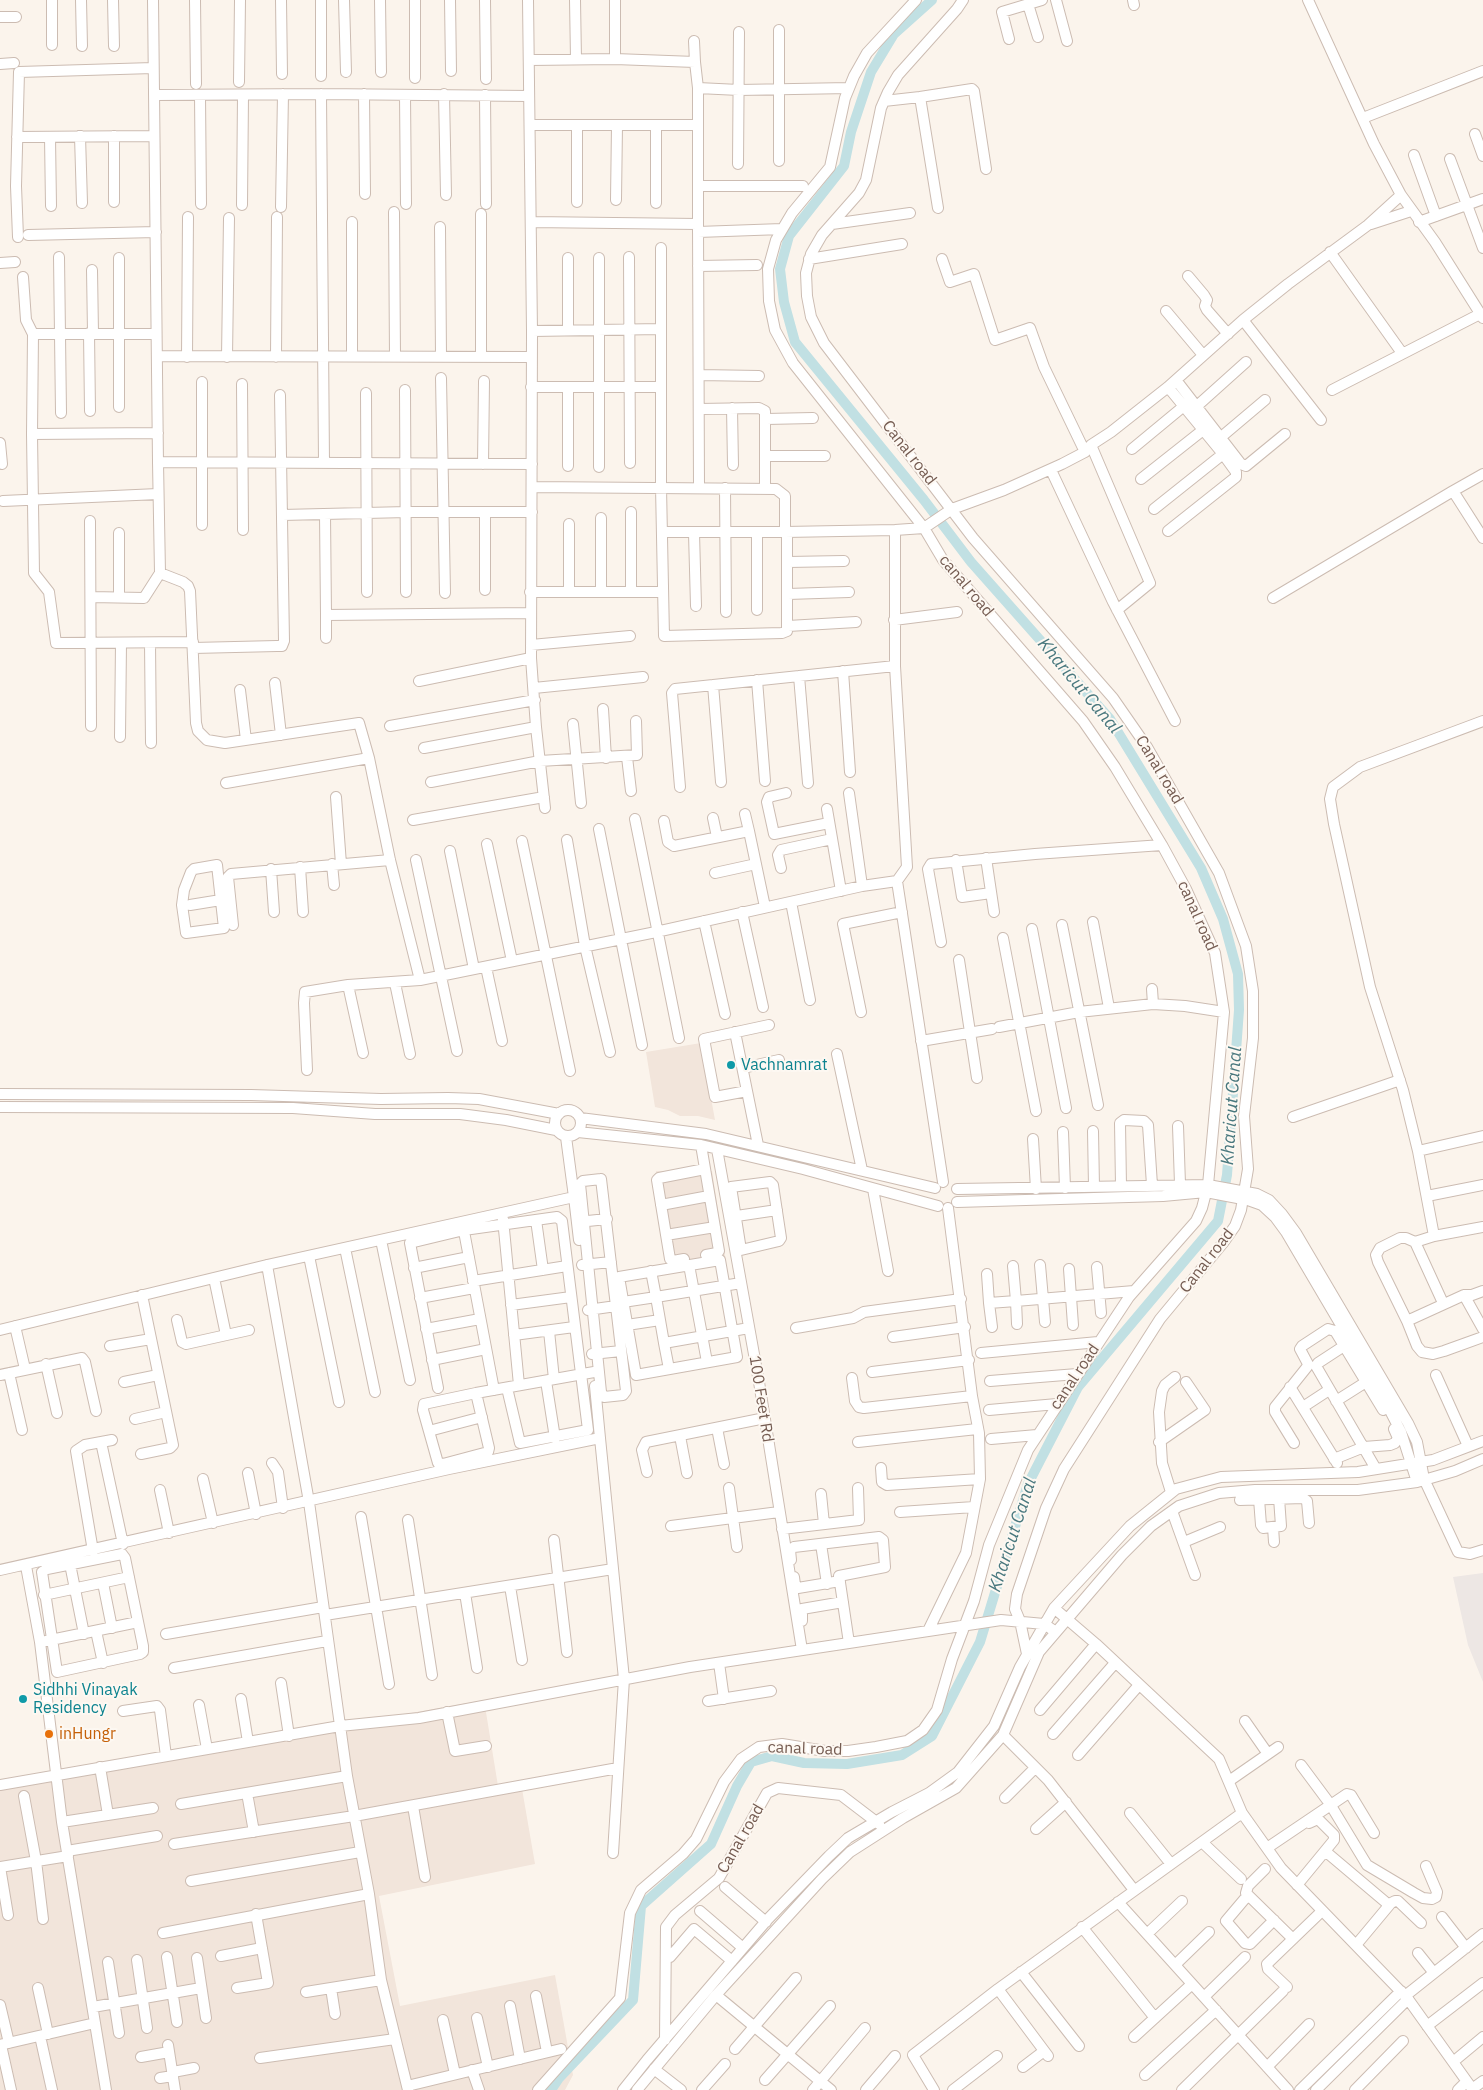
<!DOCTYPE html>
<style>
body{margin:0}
canvas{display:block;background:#fbf4ec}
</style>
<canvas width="1483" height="2090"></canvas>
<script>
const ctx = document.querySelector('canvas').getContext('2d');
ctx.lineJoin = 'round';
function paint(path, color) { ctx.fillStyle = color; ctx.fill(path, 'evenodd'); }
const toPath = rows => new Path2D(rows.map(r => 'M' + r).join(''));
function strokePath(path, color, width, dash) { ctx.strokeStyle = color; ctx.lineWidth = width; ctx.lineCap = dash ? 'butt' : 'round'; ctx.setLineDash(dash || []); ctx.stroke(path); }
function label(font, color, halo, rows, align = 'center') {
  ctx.font = font + ' "IBM Plex Sans",sans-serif'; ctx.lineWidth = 4; ctx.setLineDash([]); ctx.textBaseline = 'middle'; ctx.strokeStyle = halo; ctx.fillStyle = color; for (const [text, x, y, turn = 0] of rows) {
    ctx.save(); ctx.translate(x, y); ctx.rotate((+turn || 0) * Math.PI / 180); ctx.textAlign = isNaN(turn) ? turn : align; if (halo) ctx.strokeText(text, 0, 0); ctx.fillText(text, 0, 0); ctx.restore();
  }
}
const residential = toPath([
 [701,1043,715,1120,698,1116,680,1116,668,1110,655,1107,646,1052],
 [656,1171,712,1171,726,1261,673,1269],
 [484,1700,498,1786,521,1783,535,1864,379,1896,400,2006,555,1975,573,2075,565,2090,0,2090,0,1786]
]);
const industrial = toPath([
 [1483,1573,1483,1682,1468,1645,1453,1577]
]);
const canal = toPath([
 [551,2090,559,2078,633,2000,641,1906,711,1844,737,1786,751,1762,772,1756,804,1763,847,1764,902,1755,932,1736,980,1642,1028,1484,1078,1387,1218,1221,1227,1175,1239,1010,1238,974,1223,919,1201,868,1110,719,971,562,924,500,795,342,784,302,780,269,789,236,844,166,851,132,871,72,894,34,932,0]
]);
const minor = toPath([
 [52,0,52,45],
 [81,0,82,46],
 [113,0,114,46],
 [153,0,158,462],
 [195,0,196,84],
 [281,0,282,74],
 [344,0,346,72],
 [380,0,381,72],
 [450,0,451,71],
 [485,0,486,79],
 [528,0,532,331,531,658,536,727,545,808],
 [575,0,576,59],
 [615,0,615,59],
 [963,0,957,9,898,75,888,92,881,108,866,180,859,193,822,235,811,254,806,273,807,296,811,317,824,343,973,538,1113,698,1147,747,1219,873,1246,946,1253,991,1253,1038,1244,1116,1248,1169,1241,1210,1235,1226,1223,1243,1160,1319,1064,1469,1046,1508,1017,1594,1015,1609,1020,1621,1027,1654],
 [1056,0,1067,41],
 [1133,0,1134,5],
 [1308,0,1374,144,1401,195,1435,242,1483,318],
 [1028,4,1038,37],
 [0,17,16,17],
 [779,30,779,161],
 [1009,39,1002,12,1042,0],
 [694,41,695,62],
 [529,60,615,59,695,62,698,88,698,224],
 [0,64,14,63],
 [321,76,321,0],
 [415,78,415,0],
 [239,82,240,0],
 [698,88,739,90,849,88],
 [321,94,324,463],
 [364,94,365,194],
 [444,94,446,195],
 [154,95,321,94,529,96],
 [200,95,201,204],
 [405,95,406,204],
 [485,95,486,204],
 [884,101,920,97],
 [1363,118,1483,71],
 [531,125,698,125],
 [577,125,577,202],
 [656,126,656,203],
 [1475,134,1483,156],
 [80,136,82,203],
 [114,136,114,202],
 [17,137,154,136],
 [50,137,51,206],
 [1414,155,1436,216],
 [1450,159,1483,248],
 [738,164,739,32],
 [698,186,803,186],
 [616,200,617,125],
 [242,205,243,95],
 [281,207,283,94],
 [938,208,920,97,972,89,974,91,986,169],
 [394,212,395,357],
 [352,222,352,357],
 [531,222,698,224,699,488],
 [1419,222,1483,199],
 [832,224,910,213],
 [1371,224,1411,211],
 [440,227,441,357],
 [698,232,782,229],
 [28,235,156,232],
 [18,237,16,186,19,72,153,68],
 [661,248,661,329],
 [1330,252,1402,353],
 [59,257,61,413],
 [629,257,630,463],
 [599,258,599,467],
 [809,259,902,244],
 [942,259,950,282,974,274,995,340,1030,328,1044,367,1085,452],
 [0,263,15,262],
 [698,266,757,265],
 [92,270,93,333],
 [1188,276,1204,295,1207,300,1205,306,1207,310,1228,334],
 [23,277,26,320,33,334,32,434],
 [1166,311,1203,355],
 [1243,320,1321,420],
 [568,330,568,258],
 [532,331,661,329,661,487,664,636,782,633,787,631,787,533],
 [89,333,90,411],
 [33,334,156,334],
 [157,356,531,357],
 [187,357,188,217],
 [227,357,229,218],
 [276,357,277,217],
 [481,357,481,214],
 [699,375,759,376],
 [441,378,445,593],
 [1176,380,1241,464,1246,466,1285,434],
 [242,384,243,530],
 [531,387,661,387],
 [405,390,406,592],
 [1332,390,1480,314],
 [366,393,367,592],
 [1197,406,1246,362],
 [119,407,119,258],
 [732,408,733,465],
 [699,409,759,408,765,411,765,488],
 [766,419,813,418],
 [158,433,32,434,34,573,49,592,56,643,193,642],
 [1220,438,1265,400],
 [0,443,2,464],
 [1091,445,1150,583,1117,610],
 [1132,449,1184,406],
 [766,456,825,456],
 [483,464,484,381],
 [532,464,158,462,160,573,183,582,188,586,190,591,196,723,198,731,207,740,225,743,359,723,369,758,390,860,420,980,656,932,862,886,897,881,943,1182],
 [568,466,568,387],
 [1051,470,1113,602,1175,721],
 [1141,479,1203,430],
 [532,487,776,489,785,496,785,532,895,530,924,528,952,509,1004,490,1062,464,1085,452,1091,445,1111,432,1168,387,1243,320,1288,284,1368,225,1401,195],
 [725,488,726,612],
 [1453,491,1483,474],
 [3,501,158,494],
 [1154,509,1223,454],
 [325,514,326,615,531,613],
 [282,515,407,512,532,512],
 [601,518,601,592],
 [90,521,91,726],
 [569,524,569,592],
 [202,525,202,382],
 [895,530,895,666,907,867,897,881],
 [1168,531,1236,477,1236,472,1223,454,1168,387],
 [663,532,785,532],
 [119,533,119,597],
 [694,533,696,606],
 [788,562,844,561],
 [485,590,485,513],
 [530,592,662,592],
 [631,592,631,512],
 [788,594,849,592],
 [91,597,144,598,160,573],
 [1273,598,1453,491,1483,538],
 [757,610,757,533],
 [326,615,326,638],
 [894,620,957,612],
 [788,626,856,622],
 [150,643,151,743],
 [531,645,630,636],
 [193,648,277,646,282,646,284,641,280,395],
 [843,671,850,772],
 [799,676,808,783],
 [757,680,765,781],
 [419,681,531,658],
 [275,683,281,735],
 [713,685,721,782],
 [534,688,643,677],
 [240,690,246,740],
 [603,709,606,758],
 [573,724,581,803],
 [390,726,535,700],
 [120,737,121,643],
 [424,748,536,727],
 [627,757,631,791],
 [431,782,540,761,637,755,636,721],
 [226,783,369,758],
 [680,787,672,693,675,689,895,666],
 [786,793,769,797,767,802,774,834,829,823],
 [849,793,862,886],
 [336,797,341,864],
 [827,809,841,891],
 [745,814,749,831],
 [713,818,717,837],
 [635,819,679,1038],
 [413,820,544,797],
 [664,821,668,842,674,846,749,831,765,907],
 [599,829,642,1045],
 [567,840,585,946,610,1052],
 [522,841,570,1071],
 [487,844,512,961],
 [450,851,474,969],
 [986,858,994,912],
 [416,860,457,1051],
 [956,860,962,897,991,893],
 [332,864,334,885],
 [217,865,224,928,186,933,182,905,184,890,191,872,194,869,217,865],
 [300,867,303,912],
 [781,868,778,855,781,850,832,839],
 [271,869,274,912],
 [715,873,756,864],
 [791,902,810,1000],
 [190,905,227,899],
 [742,912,763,1007],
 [704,921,725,1014],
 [1093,922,1109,1008],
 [233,925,228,877,231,874,390,860],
 [1062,925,1098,1105],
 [1032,929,1066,1108],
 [1003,938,1036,1111],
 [941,942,928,869,931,864,1035,854,1162,845],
 [959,960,977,1078],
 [486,967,502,1041],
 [395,983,410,1054],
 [348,985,363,1053],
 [1152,989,1153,1004],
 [861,1012,843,924,902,912],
 [999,1027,1079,1012,1153,1004,1185,1006,1224,1012],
 [735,1032,758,1145],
 [921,1041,992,1029],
 [837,1054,862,1170],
 [743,1068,779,1060],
 [307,1070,304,1003,305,992,348,985,420,980],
 [747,1091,715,1097,704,1039,769,1025],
 [0,1094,251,1095,381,1099,448,1098,479,1099,559,1114],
 [0,1107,293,1108,375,1114,460,1114,506,1120,556,1130],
 '555 1123a13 13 0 1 1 26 0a13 13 0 1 1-26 0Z',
 [1293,1117,1400,1080],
 [580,1118,706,1134,935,1188],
 [1178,1126,1180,1184],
 [1093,1131,1094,1187],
 [578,1132,701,1145,803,1169,938,1206],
 [1063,1132,1065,1188],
 [1483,1136,1418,1151,1434,1236,1483,1227],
 [1033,1139,1036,1189],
 [701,1145,719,1251,717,1253,706,1255],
 [717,1149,759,1382,802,1650],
 [1418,1151,1403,1090,1370,987,1334,824,1330,799,1333,787,1360,767,1483,721],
 [601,1179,626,1391,623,1395,604,1397,601,1392,580,1184,583,1181,601,1179],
 [770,1182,773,1185,781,1238,779,1241,741,1250,731,1187,770,1182],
 [1121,1186,1120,1123,1124,1120,1144,1121,1148,1125,1152,1185],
 [873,1189,888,1271],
 [957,1189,1208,1185,1257,1194,1269,1200,1282,1214,1296,1233,1408,1423,1417,1442,1424,1479,1458,1552,1470,1554,1483,1550],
 [1427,1196,1483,1185],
 [574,1197,579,1240],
 [957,1202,1163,1196,1206,1192,1248,1200,1262,1205,1275,1217,1286,1232,1381,1393,1401,1432,1417,1482],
 [661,1205,709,1196],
 [730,1217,777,1210],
 [503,1219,519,1385],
 [536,1220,543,1270],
 [578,1222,607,1219],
 [463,1226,494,1390],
 [666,1235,715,1227],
 [381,1240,410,1380],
 [1415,1242,1434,1236],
 [345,1248,375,1392],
 [309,1256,339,1402],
 [684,1259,673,1261,670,1259,657,1180,659,1178,705,1169],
 [720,1260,737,1357,636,1375,619,1277,720,1260],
 [267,1265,309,1502,347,1776,369,1894,381,1980,408,2090],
 [582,1265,611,1262],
 [689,1265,707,1362],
 [1040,1265,1045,1322],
 [1097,1267,1101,1313],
 [414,1268,469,1257],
 [1069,1269,1073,1325],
 [987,1274,989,1303],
 [214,1278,226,1335],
 [473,1281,567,1266],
 [741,1283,656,1297,664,1343,749,1328],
 [1483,1291,1472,1295,1464,1295,1407,1321,1417,1346,1422,1352,1433,1354,1444,1351,1483,1337],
 [1464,1295,1483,1329],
 [420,1298,474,1288],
 [623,1302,656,1297,651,1271],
 [511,1305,571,1297],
 [588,1310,616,1306],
 [177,1320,182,1342,186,1344,249,1330],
 [1407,1321,1378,1262,1376,1255,1380,1248,1400,1238,1406,1238,1415,1242,1443,1303],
 [1017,1324,1016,1301,1134,1291],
 [627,1325,660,1320],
 [15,1326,25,1369],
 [992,1327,989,1303,1016,1301,1013,1266],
 [796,1328,853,1318,864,1312,961,1299],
 [426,1329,480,1319],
 [0,1330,267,1265,574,1197,566,1137],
 [549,1331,554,1379],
 [514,1335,574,1327],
 [893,1337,965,1327],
 [664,1343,669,1369],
 [110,1346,151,1339],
 [1344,1346,1318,1363,1316,1366,1376,1469],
 [981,1353,1098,1342],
 [592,1354,621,1351],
 [432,1360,486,1349],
 [46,1364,57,1413],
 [872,1372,969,1360],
 [9,1373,22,1430],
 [0,1375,82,1358,85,1362,96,1411],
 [1436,1375,1468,1446],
 [852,1378,855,1401,859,1407,864,1408,972,1396],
 [546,1381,555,1438],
 [990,1381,1077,1374],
 [124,1382,158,1375],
 [595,1386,600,1438],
 [1290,1387,1337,1463],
 [438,1388,410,1243,464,1230,557,1217,562,1221,588,1430,520,1443,507,1388],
 [476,1393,489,1448,488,1452,443,1464,438,1463,423,1410,424,1404,476,1393,594,1372],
 [1336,1401,1366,1382],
 [1303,1407,1329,1390],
 [989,1410,1057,1404],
 [135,1419,166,1412],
 [717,1428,724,1464],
 [429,1431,482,1417],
 [680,1436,687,1473],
 [991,1439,1037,1435],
 [101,1442,123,1544],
 [858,1442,977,1429],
 [1159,1442,1205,1410,1186,1382],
 [1294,1443,1275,1412,1275,1407,1307,1367,1308,1364,1300,1349,1302,1346,1328,1329,1335,1331,1383,1410],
 [141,1454,170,1448,173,1445,142,1295],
 [1334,1459,1364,1447,1390,1445,1395,1443,1398,1438,1394,1429],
 [272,1463,278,1472,283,1508],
 [881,1468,882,1482,887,1485,980,1479],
 [647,1472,642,1450,646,1442,765,1418],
 [248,1473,256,1514],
 [203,1479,213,1523],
 [729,1488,737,1547],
 [160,1490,169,1533],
 [1171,1492,1162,1463,1159,1412,1162,1391,1165,1385,1175,1377],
 [821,1494,824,1524],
 [1259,1499,1261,1525,1263,1528,1281,1526,1279,1498],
 [1240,1500,1303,1498,1307,1501,1309,1523],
 [1172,1511,1195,1575],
 [900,1512,974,1507],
 [361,1517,389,1684],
 [408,1520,432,1675],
 [671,1526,779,1512],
 [1273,1527,1274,1542],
 [782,1529,859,1520,858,1488],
 [554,1540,567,1652],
 [1184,1542,1220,1527],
 [821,1544,827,1584],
 [93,1551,76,1451,85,1445,112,1440],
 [122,1554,125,1558,143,1646,143,1652,140,1654,57,1672,42,1572,47,1569,122,1554],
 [791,1560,790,1550,794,1547,879,1537,883,1540,885,1567,839,1576,849,1643],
 [70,1564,84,1634],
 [26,1566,40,1642,62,1822,106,2090],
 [0,1570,449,1469,600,1438,624,1679,613,1853],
 [794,1577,795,1585,798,1588,840,1581],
 [103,1583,112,1628],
 [510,1586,522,1660],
 [465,1593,477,1668],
 [44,1595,129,1577],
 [1054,1608,1096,1644,1219,1759,1242,1813,1281,1868,1408,1999,1473,2090],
 [325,1615,613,1569],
 [802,1621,802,1609,843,1602],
 [96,1631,103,1663],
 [928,1631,966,1553,980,1479,979,1433,972,1396,948,1208],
 [166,1634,323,1607],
 [46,1641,138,1622],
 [719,1663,724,1699],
 [174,1668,327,1641],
 [281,1683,289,1736],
 [241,1699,248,1742],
 [708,1701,771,1691],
 [199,1705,207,1749],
 [1040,1710,1096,1644],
 [123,1711,157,1706,160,1710,166,1756],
 [447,1712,455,1751,486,1746],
 [1245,1721,1268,1754],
 [1053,1734,1115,1663],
 [1003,1735,1048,1780,1134,1890],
 [1078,1755,1139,1685],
 [1301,1765,1330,1804,1367,1865,1414,1893,1423,1898,1432,1899,1436,1897,1437,1892,1426,1866],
 [100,1767,108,1815],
 [1229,1781,1278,1747],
 [0,1785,340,1726,419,1718,690,1667,1001,1620,1044,1624,1056,1632],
 [247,1793,254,1832],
 [24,1796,36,1861,43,1919],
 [1005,1798,1035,1768],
 [181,1804,347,1776],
 [413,1806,425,1877],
 [1130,1813,1171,1864],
 [62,1822,153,1808],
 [1309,1823,1318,1819,1334,1835,1334,1840,1325,1851],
 [1036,1829,1066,1802],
 [1202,1842,1241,1879],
 [174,1844,354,1816,618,1768],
 [1267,1848,1347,1794,1351,1795,1374,1833],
 [67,1851,157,1836],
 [0,1867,68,1856],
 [0,1867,8,1915],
 [1265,1869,1248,1886,1246,1893,1293,1939],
 [191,1881,360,1852],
 [1297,1885,1325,1851,1389,1905],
 [725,1887,766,1922],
 [1248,1895,1226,1921,1245,1943,1250,1944,1274,1920],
 [1118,1902,1288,2090],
 [700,1911,743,1948],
 [1442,1917,1466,1948],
 [1082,1927,1155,2018],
 [163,1933,369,1894],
 [1147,1934,1182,1901],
 [1356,1945,1391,1903,1395,1901,1398,1901,1421,1923],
 [1418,1953,1434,1973],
 [221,1956,262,1948],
 [167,1957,177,2022],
 [670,1957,694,1929,732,1961],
 [197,1958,206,2018],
 [137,1960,147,2028],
 [108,1962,119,2033],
 [1175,1965,1209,1932],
 [1021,1972,1079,2046],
 [1287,1987,1268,1969,1267,1964,1322,1911],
 [38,1988,48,2034],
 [237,1988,268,1983,256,1914],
 [331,1988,335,2014],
 [998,1989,1048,2056],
 [306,1992,381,1980],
 [716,1995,831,2090],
 [536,1996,547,2052],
 [1405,1996,1483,1934],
 [1204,1997,1245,1957],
 [0,2005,9,2043],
 [510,2006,520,2059],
 [93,2007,201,1988],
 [477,2018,488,2067],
 [443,2020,455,2074],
 [1427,2026,1483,1983],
 [40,2036,52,2090],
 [1134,2037,1192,1984],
 [665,2040,666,1927,675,1915,719,1878,767,1793,778,1788,841,1795,879,1824],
 [0,2045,95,2023],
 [1,2045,11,2090],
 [168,2045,175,2090],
 [735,2049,796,1978],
 [141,2057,169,2052],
 [260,2058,395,2039],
 [1453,2062,1483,2037],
 [1023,2067,1044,2051],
 [1267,2067,1309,2024],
 [654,2069,681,2090],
 [472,2070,479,2090],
 [173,2072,194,2068],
 [1145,2075,1216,2010],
 [160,2078,173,2076],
 [765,2080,830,2006],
 [407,2086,561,2049],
 [1472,2089,1483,2081],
 [538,2090,620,1998,630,1913,641,1890,683,1854,696,1839,724,1782,741,1759,759,1747,782,1744,825,1751,848,1751,876,1747,907,1741,923,1730,937,1710,952,1659,974,1601,989,1545,1028,1450,1129,1297,1196,1221,1202,1208,1208,1185,1224,1012,1215,953,1186,889,1162,845,1115,767,1083,721,943,560,924,528,793,363,775,330,769,301,768,269,776,240,792,213,830,167,845,98,854,76,867,53,916,0],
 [623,2090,647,2060,767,1920,829,1856,848,1838,892,1812,929,1793,958,1772,994,1726,1020,1667,1054,1608,1130,1526,1176,1489,1221,1477,1358,1472,1433,1460,1483,1441],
 [637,2090,716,1995,822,1879,850,1852,903,1818,956,1788,1003,1735,1039,1652,1122,1555,1151,1526,1179,1506,1219,1493,1255,1490,1358,1490,1417,1482,1455,1471,1483,1459],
 [702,2090,725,2064],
 [813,2090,865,2028],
 [866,2090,895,2056],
 [934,2090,913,2055,998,1989,1242,1813],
 [953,2090,997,2056],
 [1182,2090,1283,1991],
 [1300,2090,1401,1991],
 [1316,2090,1408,1999],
 [1355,2090,1403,2041],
 [1458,2090,1466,2082]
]);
const markers = [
 [731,1065,5,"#0f9aa8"],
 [23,1699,5,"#0f9aa8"],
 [49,1734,5,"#e8710a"]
];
const streetNames = [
 ["Canal road",909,453,52],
 ["canal road",966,586,50],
 ["Canal road",1159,770,59],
 ["canal road",1197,916,66],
 ["Canal road",1207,1261,-52],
 ["canal road",1075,1377,-56],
 ["100 Feet Rd",761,1399,81],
 ["canal road",805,1749,2],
 ["Canal road",741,1839,-60]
];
const cultureNames = [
 ["Vachnamrat",741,1065],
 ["Sidhhi Vinayak",33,1690],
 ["Residency",33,1708]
];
const foodNames = [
 ["inHungr",59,1734]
];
const waterNames = [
 ["Kharicut Canal",1079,686,50],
 ["Kharicut Canal",1232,1106,-86],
 ["Kharicut Canal",1013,1535,-72]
];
paint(residential, '#f2e5db');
paint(industrial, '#ede7e4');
strokePath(canal, '#c1e0e3', 10);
strokePath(minor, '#ccbcb2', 12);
strokePath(minor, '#fff', 10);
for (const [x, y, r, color] of markers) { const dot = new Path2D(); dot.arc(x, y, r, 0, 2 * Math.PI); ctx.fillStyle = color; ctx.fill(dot); strokePath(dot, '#fdf8f2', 2); }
label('16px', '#745b51', '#fdf8f2', streetNames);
label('16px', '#0d838f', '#fdf8f2', cultureNames, 'left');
label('16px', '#c56008', '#fdf8f2', foodNames, 'left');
label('italic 18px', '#49787e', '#fdf8f2', waterNames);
</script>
